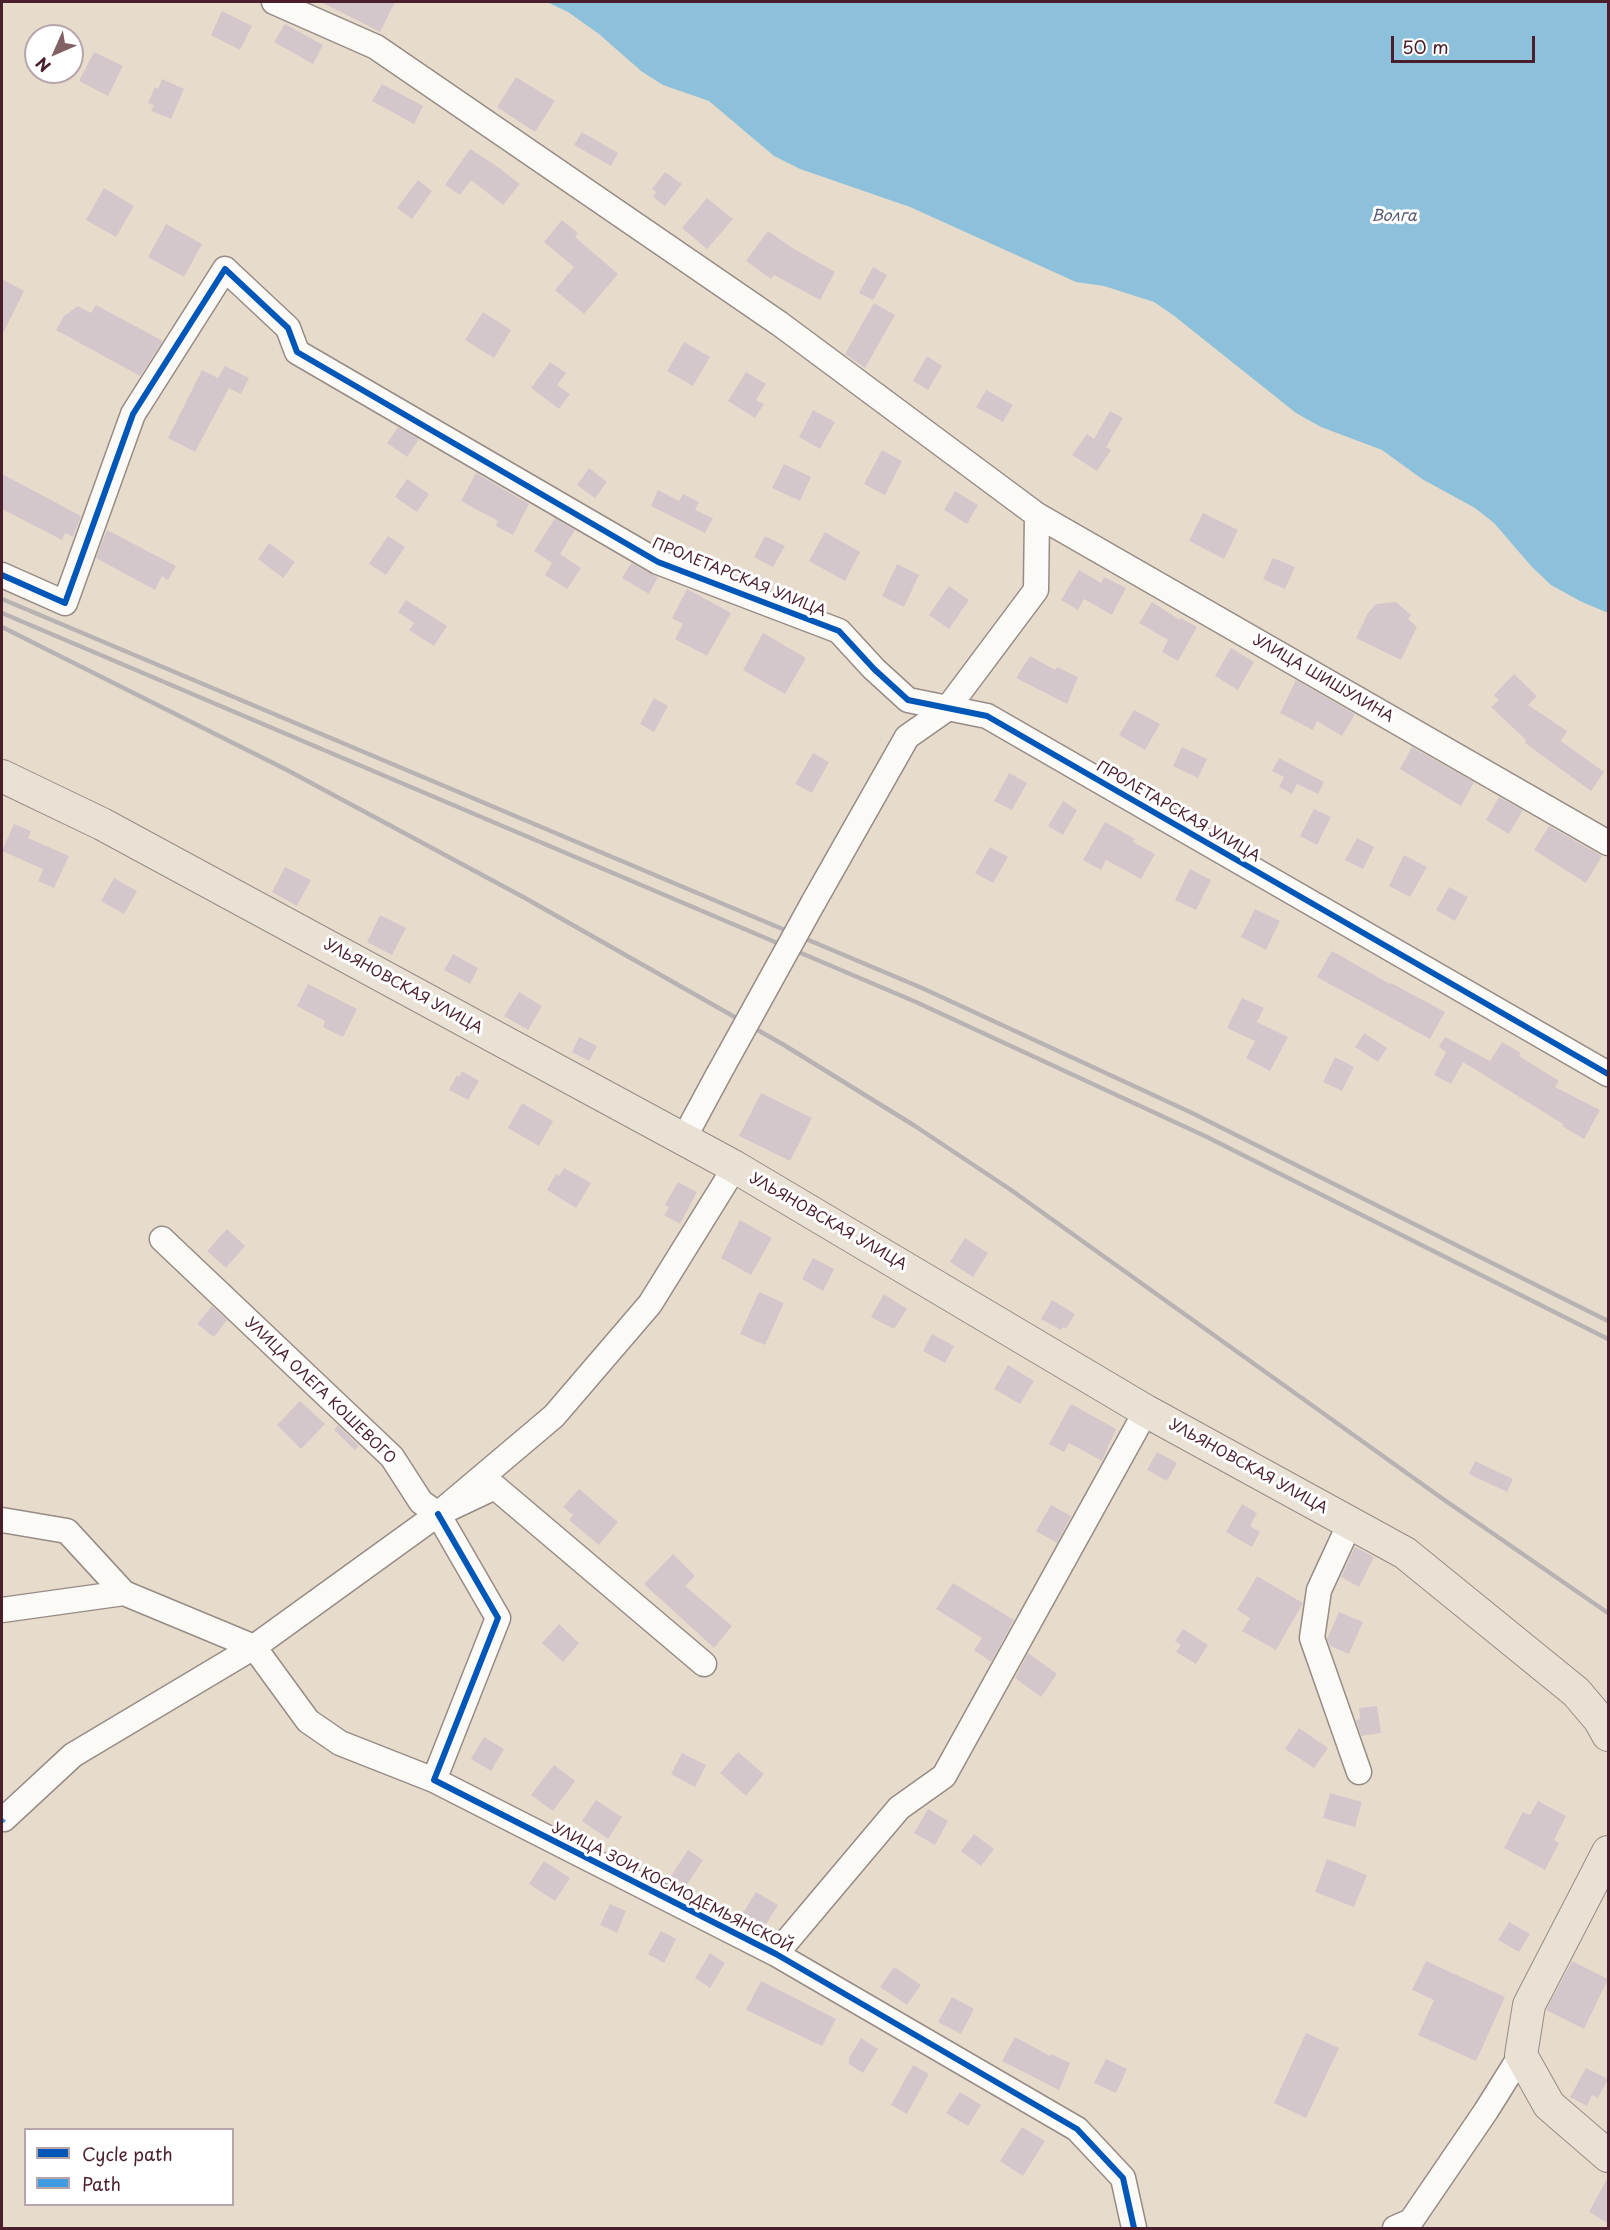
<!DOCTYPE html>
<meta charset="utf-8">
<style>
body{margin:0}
#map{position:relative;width:1610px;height:2230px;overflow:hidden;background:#e7dccc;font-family:"Playpen Sans",sans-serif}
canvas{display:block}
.frame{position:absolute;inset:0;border:3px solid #4a1f2b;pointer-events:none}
.legend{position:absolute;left:24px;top:2128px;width:210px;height:78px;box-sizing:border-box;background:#fff;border:2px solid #b7a5aa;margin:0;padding:8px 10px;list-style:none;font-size:18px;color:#4a1f2b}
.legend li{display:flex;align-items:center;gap:12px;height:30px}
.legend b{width:30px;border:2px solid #b7a5aa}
.north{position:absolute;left:24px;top:24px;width:60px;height:60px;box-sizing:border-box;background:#fff;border:2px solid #b7a5aa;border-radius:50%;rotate:225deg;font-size:16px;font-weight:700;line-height:24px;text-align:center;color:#4a1f2b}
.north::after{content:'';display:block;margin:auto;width:21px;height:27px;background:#816163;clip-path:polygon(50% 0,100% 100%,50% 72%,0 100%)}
.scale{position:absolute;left:1391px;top:36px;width:144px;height:27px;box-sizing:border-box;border:3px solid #4a1f2b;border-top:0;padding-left:8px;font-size:18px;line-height:21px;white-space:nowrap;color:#4a1f2b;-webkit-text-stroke:4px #fff;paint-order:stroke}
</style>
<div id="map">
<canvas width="1610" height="2230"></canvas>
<div class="frame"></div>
<ul class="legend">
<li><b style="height:8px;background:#0057b8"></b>Cycle path</li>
<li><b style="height:8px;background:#409be1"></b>Path</li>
</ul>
<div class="north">N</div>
<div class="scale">50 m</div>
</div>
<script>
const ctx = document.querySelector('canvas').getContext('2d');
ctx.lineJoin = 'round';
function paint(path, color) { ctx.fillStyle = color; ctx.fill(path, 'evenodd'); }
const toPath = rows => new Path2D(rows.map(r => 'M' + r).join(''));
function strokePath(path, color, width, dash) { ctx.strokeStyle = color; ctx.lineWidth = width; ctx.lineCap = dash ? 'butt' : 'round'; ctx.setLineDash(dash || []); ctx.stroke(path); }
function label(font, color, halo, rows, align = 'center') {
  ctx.font = font + ' "Playpen Sans",sans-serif'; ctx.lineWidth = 6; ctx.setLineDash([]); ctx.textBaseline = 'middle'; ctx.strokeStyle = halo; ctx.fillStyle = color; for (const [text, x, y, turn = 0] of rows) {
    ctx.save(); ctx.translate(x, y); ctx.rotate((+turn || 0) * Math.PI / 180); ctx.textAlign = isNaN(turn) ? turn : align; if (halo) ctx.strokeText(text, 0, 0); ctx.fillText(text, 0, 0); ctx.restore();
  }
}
const water = toPath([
 [547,2,1608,2,1608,613,1580,601,1551,585,1532,567,1494,523,1475,508,1422,479,1382,450,1321,427,1296,413,1173,315,1154,302,1104,286,1076,282,910,207,800,169,774,156,709,101,663,85,641,71,599,34,568,12]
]);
const building = toPath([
 [321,2,395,2,380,32],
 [222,11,252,26,240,50,211,35],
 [285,24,323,45,313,64,274,42],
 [94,52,123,66,108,96,79,81],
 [516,77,555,101,535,132,497,107],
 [162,79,184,89,171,119,151,111,154,105,148,103,155,87,158,89],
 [382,84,423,106,414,124,372,101],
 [582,132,618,153,611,166,574,145],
 [470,149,495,165,520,184,503,205,471,180,460,195,445,185],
 [665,172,682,184,665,206,653,197,656,192,652,189],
 [418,180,432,191,412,219,397,208],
 [104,188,134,206,116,237,86,220],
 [707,198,733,219,707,249,682,228],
 [562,220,578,233,575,237,618,274,584,314,555,290,574,267,544,242],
 [166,224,202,244,184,277,148,257],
 [768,231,794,249,835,272,820,300,774,275,771,279,746,261],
 [873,267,887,275,873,300,859,293],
 [2,279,24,291,2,335],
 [874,303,895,315,865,368,845,354],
 [96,305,163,341,140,376,56,330,64,316,78,306,91,313],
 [483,312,511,330,494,358,465,340],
 [684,342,710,357,693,386,667,371],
 [927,356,942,366,928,390,913,381],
 [550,362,566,373,557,385,570,394,559,409,531,388],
 [225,366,249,378,241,394,229,388,195,452,168,438,202,370,218,378],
 [746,372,766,384,756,400,764,404,755,418,728,401],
 [986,390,1013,405,1003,422,976,407],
 [813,410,835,422,820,449,799,437],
 [1110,411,1123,418,1106,447,1111,450,1097,471,1072,455,1087,434,1094,439],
 [398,427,419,439,407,457,387,443],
 [882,450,902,461,885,495,864,484],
 [784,464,811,477,800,501,772,488],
 [589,468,607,482,595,498,577,485],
 [476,473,529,504,513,535,496,526,498,521,461,501],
 [2,474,81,516,73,537,65,533,62,540,2,509],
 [407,479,429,494,417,512,395,497],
 [658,490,679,501,683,494,699,502,695,510,713,518,705,533,651,506],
 [955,491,978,505,967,524,944,510],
 [1203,513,1238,530,1224,559,1189,541],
 [555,518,575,530,560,554,581,568,567,589,545,575,552,563,534,551],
 [107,530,176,566,168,580,162,576,155,590,96,558],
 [825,532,860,552,845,581,809,561],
 [388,536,405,547,386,575,369,564],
 [765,536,785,546,773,567,754,557],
 [269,543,295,562,283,578,258,559],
 [1273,558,1295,567,1285,589,1263,579],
 [631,563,658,577,649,594,622,578],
 [897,564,919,575,904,607,882,596],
 [1079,570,1101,583,1104,577,1126,588,1112,615,1084,599,1078,610,1061,600],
 [949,586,969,600,949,629,929,615],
 [687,589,731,613,707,656,675,639,683,624,672,618],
 [406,600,447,626,434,646,409,630,414,623,398,612],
 [1152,602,1180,620,1181,618,1197,627,1178,661,1162,652,1168,640,1139,623],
 [1396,602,1411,615,1408,619,1417,627,1401,660,1356,638,1368,613,1376,604],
 [763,633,806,658,785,694,743,670],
 [1231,648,1254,662,1238,690,1215,676],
 [1030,656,1055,670,1057,667,1078,677,1067,704,1016,678],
 [1514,674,1537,696,1528,705,1567,731,1561,741,1604,772,1591,791,1525,743,1526,740,1491,707,1499,700,1494,695],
 [1296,680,1355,714,1342,736,1317,721,1313,730,1280,713],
 [654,698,668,706,654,732,640,724],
 [1134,710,1160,724,1145,750,1119,735],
 [1182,747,1207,759,1198,778,1173,766],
 [1412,747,1474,782,1461,806,1400,769],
 [813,753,829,762,812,793,795,784],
 [1279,758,1324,782,1318,794,1297,784,1292,794,1279,787,1284,777,1272,771],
 [1009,773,1027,783,1012,810,994,801],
 [1499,797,1523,810,1509,834,1486,820],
 [1063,801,1077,810,1063,835,1048,826],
 [1314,809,1331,817,1317,845,1300,836],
 [1105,822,1135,839,1133,842,1155,854,1141,879,1106,860,1101,870,1083,860],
 [14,824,31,831,28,838,69,856,54,888,38,881,43,869,2,851],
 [1549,826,1602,856,1586,883,1534,850],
 [1357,838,1374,847,1363,869,1345,860],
 [990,847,1008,857,993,883,975,873],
 [1404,855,1427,867,1410,897,1389,886],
 [285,867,311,880,297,906,272,892],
 [1190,869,1211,880,1196,910,1175,900],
 [114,878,137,891,124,914,101,901],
 [1449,887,1468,897,1455,921,1436,910],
 [1255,909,1280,921,1266,950,1241,937],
 [380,915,406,928,392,955,367,942],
 [1332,951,1390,984,1391,983,1445,1012,1430,1039,1317,977],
 [453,954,478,968,470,984,444,970],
 [308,984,357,1009,343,1037,323,1027,325,1021,297,1006],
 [519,992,542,1006,528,1030,504,1016],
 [1242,998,1264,1008,1257,1022,1288,1037,1270,1071,1246,1058,1255,1041,1227,1028],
 [1364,1033,1387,1048,1378,1062,1355,1047],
 [579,1037,597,1046,589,1061,572,1052],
 [1445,1037,1490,1061,1502,1042,1521,1053,1519,1056,1559,1081,1555,1087,1600,1110,1584,1139,1562,1126,1563,1124,1463,1062,1451,1084,1434,1075,1446,1052,1439,1047],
 [1335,1057,1354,1067,1342,1091,1323,1082],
 [462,1071,479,1081,468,1100,449,1090,457,1075,459,1077],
 [761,1093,812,1118,790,1161,739,1136],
 [522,1103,553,1121,539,1146,508,1128],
 [564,1168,591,1183,576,1208,547,1190,556,1174,559,1176],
 [678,1182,697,1192,680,1224,664,1215,669,1207,665,1205],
 [740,1220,772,1238,751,1275,721,1258],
 [227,1229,245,1246,226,1268,207,1251],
 [965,1238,988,1253,973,1277,950,1262],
 [813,1258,834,1269,823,1291,802,1279],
 [759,1292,784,1303,765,1345,740,1334],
 [884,1294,907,1309,894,1329,871,1317],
 [1052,1300,1075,1314,1066,1329,1063,1327,1061,1330,1041,1319],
 [212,1306,227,1320,214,1337,197,1324],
 [932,1334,954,1346,945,1363,923,1351],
 [1008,1365,1034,1381,1020,1404,994,1389],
 [300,1401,325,1424,301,1449,277,1425],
 [1071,1404,1116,1429,1102,1461,1069,1443,1064,1452,1049,1444],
 [338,1425,359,1446,355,1450,334,1430],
 [1157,1452,1177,1463,1167,1481,1147,1470],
 [1475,1461,1513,1479,1507,1492,1469,1474],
 [579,1489,618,1522,599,1545,569,1520,573,1515,563,1507],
 [1242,1504,1257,1513,1250,1526,1260,1532,1252,1547,1226,1532],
 [1051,1505,1071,1516,1057,1543,1036,1531],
 [1355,1547,1374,1557,1359,1587,1341,1577],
 [673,1554,695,1576,685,1586,732,1626,714,1648,644,1584],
 [1257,1576,1303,1603,1276,1650,1242,1631,1250,1618,1237,1610],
 [953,1583,1014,1620,991,1662,974,1650,982,1638,936,1609],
 [1339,1612,1363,1622,1349,1654,1330,1646,1327,1639],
 [559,1624,579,1643,563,1662,542,1643],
 [1183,1629,1208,1645,1196,1664,1176,1652,1181,1645,1175,1641],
 [1028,1653,1057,1674,1041,1697,1015,1678],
 [1377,1706,1381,1733,1361,1736,1356,1720,1360,1719,1359,1708],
 [1299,1728,1328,1748,1314,1768,1285,1749],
 [484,1737,504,1749,491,1771,471,1759],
 [738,1752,764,1774,746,1796,720,1773],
 [682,1753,706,1765,695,1787,671,1774],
 [554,1765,575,1781,553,1811,531,1795],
 [1330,1793,1362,1802,1355,1827,1323,1818],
 [596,1800,622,1817,608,1839,582,1821],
 [1538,1801,1566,1816,1554,1840,1559,1843,1545,1870,1504,1848,1523,1812,1530,1815],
 [928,1809,948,1821,935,1845,914,1833],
 [974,1834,994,1849,981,1866,961,1851],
 [688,1850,703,1860,686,1886,671,1876],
 [1327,1859,1367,1875,1354,1907,1315,1892],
 [544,1861,570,1878,555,1901,529,1884],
 [756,1892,778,1905,765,1926,743,1913],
 [610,1904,626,1911,617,1933,600,1925],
 [1509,1922,1530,1934,1519,1952,1498,1940],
 [661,1931,676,1939,664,1963,648,1954],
 [710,1953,725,1963,710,1988,695,1978],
 [1426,1961,1505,1997,1476,2061,1418,2035,1434,2000,1412,1990],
 [1572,1961,1608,1979,1584,2029,1546,2010],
 [894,1967,921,1985,907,2005,880,1987],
 [761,1981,836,2019,822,2046,746,2010],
 [952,1997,974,2009,961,2034,938,2022],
 [1306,2033,1339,2048,1306,2118,1274,2103],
 [1015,2037,1050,2056,1051,2054,1070,2063,1059,2090,1002,2061],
 [861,2038,878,2049,863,2073,849,2064,849,2058],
 [1106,2059,1127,2069,1116,2093,1094,2083],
 [913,2065,929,2074,907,2114,891,2105],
 [1586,2068,1608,2079,1598,2098,1592,2095,1587,2106,1570,2097],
 [960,2092,981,2105,968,2126,946,2113],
 [1022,2127,1045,2141,1023,2176,1000,2161],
 [1608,2177,1608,2223,1589,2212]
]);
const minor = toPath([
 [274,2,376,47,780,324,1037,515,1608,843],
 [2,575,65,603,133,414,225,269,288,328,297,352,658,562,839,631,874,669,908,700,987,716,1608,1074],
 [813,903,907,737,947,709,1036,590,1037,515],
 [683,1140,718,1075],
 [162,1239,392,1457,421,1502,438,1514,495,1487,704,1664],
 [438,1514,498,1618,434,1780,776,1954,1077,2129,1123,2178,1134,2228],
 [2,1520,67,1531,124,1593],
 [1350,1523,1319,1590,1312,1638,1359,1772],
 [2,1610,124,1593,254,1647,308,1721,340,1743,434,1780],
 [2,1819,4,1819,73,1755,254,1647,438,1514,554,1416,650,1304,735,1167],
 [776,1954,899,1808,944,1776,1146,1411],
 [1395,2228,1411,2221,1486,2111,1521,2055]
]);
const major = toPath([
 [2,776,102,824,735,1167,1146,1411,1405,1553,1576,1692,1599,1719,1608,1735],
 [1608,1852,1529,2005,1521,2055,1549,2105,1608,2156]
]);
const rail = toPath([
 [2,599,922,988,1190,1112,1608,1321],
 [2,613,916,1002,1207,1137,1608,1339],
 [2,627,287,770,525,898,784,1045,915,1126,1011,1190,1443,1499,1608,1613]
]);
const minorBridge = toPath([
 [718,1075,813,903]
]);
const quiet = toPath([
 [2,1822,4,1819]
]);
const cycleway = toPath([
 [2,575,65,603,133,414,225,269,288,328,297,352,658,562,839,631,874,669,908,700,987,716,1608,1074],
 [438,1514,498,1618,434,1780,776,1954,1077,2129,1123,2178,1134,2228]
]);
const streetNames = [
 ["ПРОЛЕТАРСКАЯ УЛИЦА",739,578,22],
 ["УЛИЦА ШИШУЛИНА",1323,679,30],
 ["ПРОЛЕТАРСКАЯ УЛИЦА",1178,812,30],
 ["УЛЬЯНОВСКАЯ УЛИЦА",403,987,29],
 ["УЛЬЯНОВСКАЯ УЛИЦА",828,1222,30],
 ["УЛИЦА ОЛЕГА КОШЕВОГО",320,1391,44],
 ["УЛЬЯНОВСКАЯ УЛИЦА",1248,1467,29],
 ["УЛИЦА ЗОИ КОСМОДЕМЬЯНСКОЙ",672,1888,27]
];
const waterNames = [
 ["Волга",1394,217]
];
paint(water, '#8dc1db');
paint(building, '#d4c7cc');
strokePath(minor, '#978b85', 27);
strokePath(major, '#978b85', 34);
strokePath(minor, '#fbfaf7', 24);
strokePath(major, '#e9e1d4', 32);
strokePath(rail, '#b9b2b2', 4.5);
strokePath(minorBridge, '#978b85', 27, []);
strokePath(minorBridge, '#fbfaf7', 24);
strokePath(quiet, '#409be1', 4.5, [9, 4.5]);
strokePath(cycleway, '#0057b8', 6);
label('15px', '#4a1f2b', '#fff', streetNames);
label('italic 16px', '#565b74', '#fff', waterNames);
</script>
